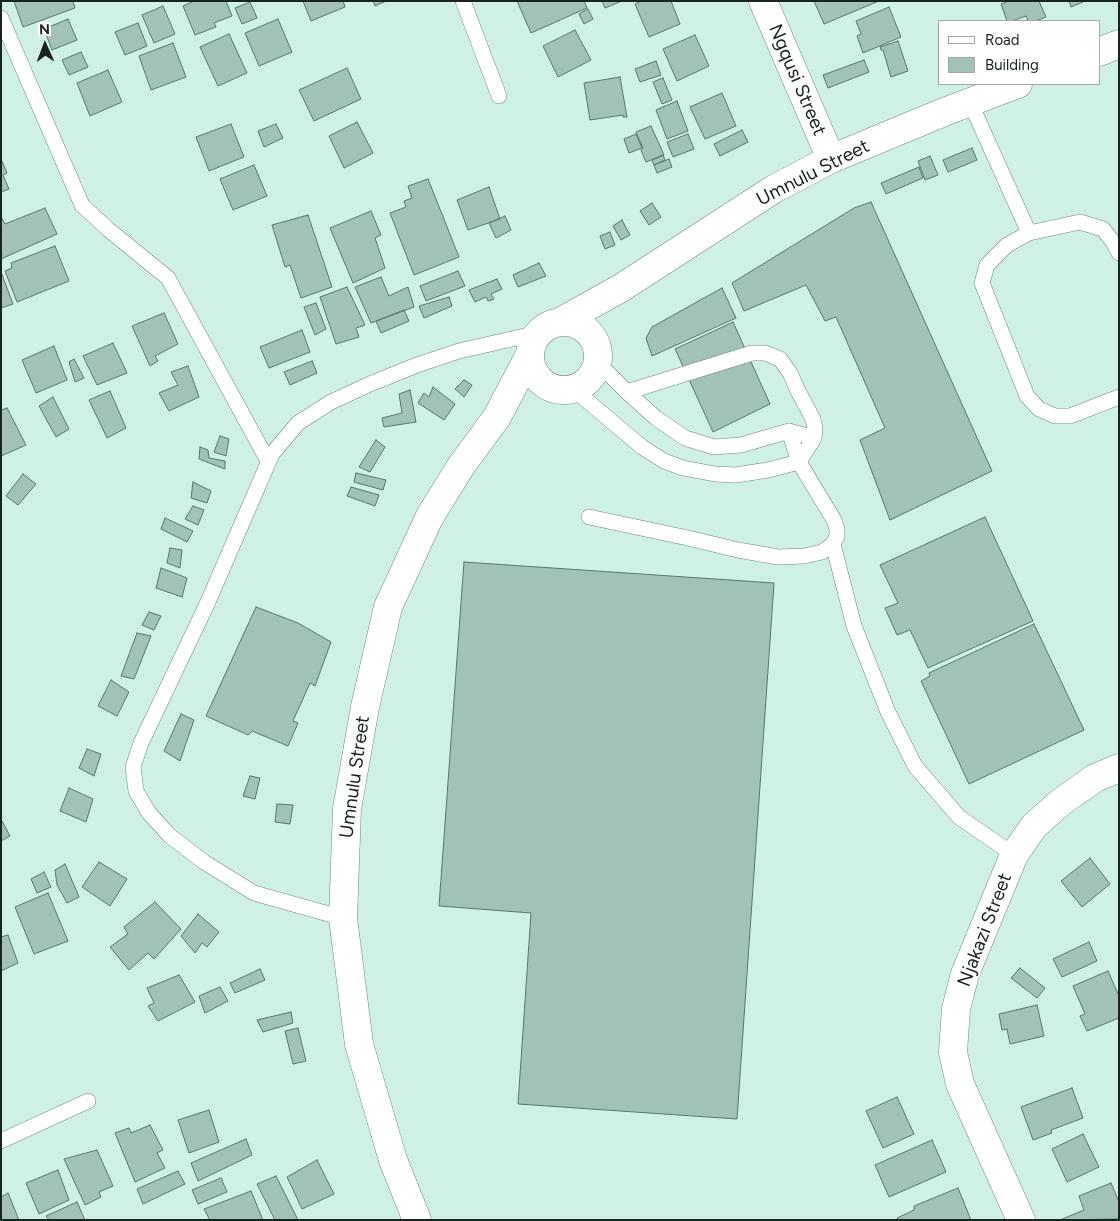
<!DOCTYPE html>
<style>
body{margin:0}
#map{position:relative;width:1120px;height:1221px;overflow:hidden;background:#cff1e3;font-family:Figtree,sans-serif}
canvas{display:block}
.frame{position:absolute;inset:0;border:2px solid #18241f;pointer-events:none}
.legend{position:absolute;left:938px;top:20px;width:162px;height:65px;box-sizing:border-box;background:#fff;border:1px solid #a3a7a5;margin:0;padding:6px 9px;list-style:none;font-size:15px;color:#18241f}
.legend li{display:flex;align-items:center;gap:10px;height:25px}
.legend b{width:25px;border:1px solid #a3a7a5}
.north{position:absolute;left:20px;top:20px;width:50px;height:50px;-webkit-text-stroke:4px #fff;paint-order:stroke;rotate:358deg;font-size:14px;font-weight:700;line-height:20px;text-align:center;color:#18241f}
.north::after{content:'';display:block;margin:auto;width:18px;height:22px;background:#18241f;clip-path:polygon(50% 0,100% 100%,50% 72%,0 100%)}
</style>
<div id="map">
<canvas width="1120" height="1221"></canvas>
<div class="frame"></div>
<ul class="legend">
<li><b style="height:6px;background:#fff"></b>Road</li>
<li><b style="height:14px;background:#a1c2b5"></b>Building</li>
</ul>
<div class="north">N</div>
</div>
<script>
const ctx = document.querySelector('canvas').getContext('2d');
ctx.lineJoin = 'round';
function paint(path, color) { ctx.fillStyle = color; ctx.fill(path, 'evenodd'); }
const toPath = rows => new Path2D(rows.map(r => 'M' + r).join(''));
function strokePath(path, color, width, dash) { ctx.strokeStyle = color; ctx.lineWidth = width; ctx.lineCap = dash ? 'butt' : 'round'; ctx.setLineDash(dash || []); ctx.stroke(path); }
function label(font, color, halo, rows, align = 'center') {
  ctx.font = font + ' Figtree,sans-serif'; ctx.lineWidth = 4; ctx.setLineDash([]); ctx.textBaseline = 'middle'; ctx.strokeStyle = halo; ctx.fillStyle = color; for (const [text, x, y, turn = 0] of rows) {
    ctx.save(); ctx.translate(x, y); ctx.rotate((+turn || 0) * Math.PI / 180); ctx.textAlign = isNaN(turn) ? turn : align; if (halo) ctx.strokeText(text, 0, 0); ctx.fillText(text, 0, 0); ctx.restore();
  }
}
const building = toPath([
 [14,1,73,1,75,8,23,27,14,1],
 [194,1,226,1,232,16,214,23,216,27,195,35,183,6,194,1],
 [303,1,343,1,345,7,311,21,303,1],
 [373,1,386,1,375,6,373,1],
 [517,1,584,1,587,8,531,33,517,1],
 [602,1,622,1,605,8,602,1],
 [641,1,671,1,680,24,649,37,635,4,641,1],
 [814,1,879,1,824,24,814,1],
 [1009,1,1039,1,1046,17,1035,21,1028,21,1026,16,1012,21,1007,21,1001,4,1009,1],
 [1069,1,1083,1,1083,2,1071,7,1069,1],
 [250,2,257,18,242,24,235,8,250,2],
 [163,6,175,34,154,43,142,15,163,6],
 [889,7,901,37,863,53,857,36,861,34,856,21,889,7],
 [588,9,593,19,584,24,579,14,588,9],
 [68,19,77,40,52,50,44,29,68,19],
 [278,19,292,52,259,66,245,33,278,19],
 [138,23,147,46,125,55,115,32,138,23],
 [575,30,591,60,558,77,543,46,575,30],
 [229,34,247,73,218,86,200,47,229,34],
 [695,35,709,66,677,81,663,49,695,35],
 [898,41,908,71,891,77,883,50,881,50,880,47,898,41],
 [173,43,186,77,151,90,139,56,173,43],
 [81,52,88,67,69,75,62,60,81,52],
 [864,60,869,72,828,88,823,75,864,60],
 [656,61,661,75,640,82,635,69,656,61],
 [347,68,361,99,314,121,299,90,347,68],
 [108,70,122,102,90,116,77,83,108,70],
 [620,77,627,117,623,117,623,115,590,120,584,83,620,77],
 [663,78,672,100,662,104,653,82,663,78],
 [722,93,736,126,705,139,690,107,722,93],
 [677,101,688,131,667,139,656,110,677,101],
 [357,122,373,153,344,168,329,136,357,122],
 [231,124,244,157,209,171,196,137,231,124],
 [276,124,283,138,264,147,258,131,276,124],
 [651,126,664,155,646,162,641,150,643,148,636,132,651,126],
 [742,130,748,142,720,156,714,144,742,130],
 [636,134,642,148,629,153,624,139,636,134],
 [688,134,694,149,673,157,667,142,688,134],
 [972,148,977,160,948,172,943,160,972,148],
 [663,155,665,160,654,165,652,160,663,155],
 [930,156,938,175,925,180,918,161,930,156],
 [1,159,7,173,3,175,9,189,1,192,1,159],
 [669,159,672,167,657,173,654,165,669,159],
 [254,165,267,196,233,210,220,179,254,165],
 [919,167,923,178,886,194,881,183,919,167],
 [428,179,459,257,414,275,390,213,406,207,404,201,412,198,408,186,428,179],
 [489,187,500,219,468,230,457,200,489,187],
 [871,202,992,471,890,520,860,440,885,428,836,317,825,321,806,285,744,311,732,283,854,208,871,202],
 [652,203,661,217,649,225,640,211,652,203],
 [45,208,57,234,1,259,1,217,5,224,45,208],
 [371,211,381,235,375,238,385,268,353,283,330,228,371,211],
 [308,215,332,287,301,298,290,265,285,267,272,225,308,215],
 [505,216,511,230,496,238,489,223,505,216],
 [622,220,630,235,621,240,613,226,622,220],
 [610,232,615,245,605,249,600,236,610,232],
 [55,246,69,281,17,302,5,271,12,268,11,263,55,246],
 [539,263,546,276,518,287,513,275,539,263],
 [458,271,465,286,426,301,420,286,458,271],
 [1,272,13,304,1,308,1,272],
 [381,277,389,296,408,287,414,307,371,323,355,287,381,277],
 [497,279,502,289,491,294,494,299,488,301,486,297,475,302,469,290,497,279],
 [347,287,365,325,356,328,359,337,336,344,320,297,347,287],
 [722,288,736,318,652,356,646,338,652,327,722,288],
 [449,297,452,306,424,318,419,306,449,297],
 [316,303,326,329,315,335,304,307,316,303],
 [404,310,409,321,381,333,376,321,404,310],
 [164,313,178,344,155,356,158,361,150,366,132,326,164,313],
 [733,322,770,404,713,432,675,349,733,322],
 [302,330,310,352,269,368,260,347,302,330],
 [113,343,127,373,97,385,83,356,113,343],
 [54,346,67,380,36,393,22,360,54,346],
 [74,359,84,378,75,382,69,362,74,359],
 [312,361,317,373,290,385,284,372,312,361],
 [188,366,199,397,169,411,159,393,178,385,171,372,188,366],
 [464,380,472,385,464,397,455,389,464,380],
 [433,387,455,404,444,420,418,403,424,393,429,397,433,387],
 [410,390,416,422,384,427,382,418,402,413,399,394,410,390],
 [110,391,126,428,107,438,89,400,110,391],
 [53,397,69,429,56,437,39,406,53,397],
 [7,408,26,445,1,456,1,410,7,408],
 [220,436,229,439,226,456,214,452,220,436],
 [376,440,385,447,370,472,359,467,376,440],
 [200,447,208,450,209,458,225,461,225,469,199,459,200,447],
 [356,473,386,480,383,490,354,482,356,473],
 [23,474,36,484,18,505,6,496,23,474],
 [193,482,211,491,207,503,191,498,193,482],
 [351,487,379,495,375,506,347,496,351,487],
 [193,506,204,510,198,525,185,519,193,506],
 [985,517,1033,621,928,668,910,630,897,635,885,608,898,603,880,565,985,517],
 [165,518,193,531,187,542,161,529,165,518],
 [170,548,182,550,180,568,167,563,170,548],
 [464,562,774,583,737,1119,518,1104,531,913,439,906,464,562],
 [161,568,187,578,182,597,156,588,161,568],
 [256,607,298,623,331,642,315,686,310,683,293,721,298,723,288,746,252,731,248,735,206,716,256,607],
 [149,612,161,616,154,630,142,625,149,612],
 [1034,624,1084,730,969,784,921,681,930,676,929,673,1034,624],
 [137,633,151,636,134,679,121,676,137,633],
 [111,680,129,692,117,716,98,706,111,680],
 [181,714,194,720,180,761,164,751,181,714],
 [87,749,101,754,94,776,79,768,87,749],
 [250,776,260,778,255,799,243,796,250,776],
 [69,788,93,799,86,822,60,811,69,788],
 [277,804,293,805,290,824,275,822,277,804],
 [1,819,10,836,1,841,1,819],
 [1090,858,1110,884,1082,907,1061,881,1090,858],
 [99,862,127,879,110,906,82,887,99,862],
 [65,864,79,897,67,903,57,885,55,870,65,864],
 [44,872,51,887,37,893,31,879,44,872],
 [48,893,68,941,34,954,15,907,48,893],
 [155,902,181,929,154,959,148,953,129,970,110,947,128,934,124,927,155,902],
 [198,914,219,932,207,947,202,943,195,953,181,936,198,914],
 [8,935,18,963,1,971,1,937,8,935],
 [1089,942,1097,961,1062,977,1053,959,1089,942],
 [1020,968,1045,988,1037,998,1011,978,1020,968],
 [260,969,265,980,235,993,230,983,260,969],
 [1108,971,1119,996,1119,1018,1087,1031,1080,1016,1085,1014,1073,986,1108,971],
 [179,975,195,1002,158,1021,148,1006,154,1003,147,988,179,975],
 [220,987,228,1001,205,1013,199,996,220,987],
 [1037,1005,1044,1036,1010,1044,1007,1029,1002,1030,999,1014,1037,1005],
 [291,1012,293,1023,263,1032,257,1020,291,1012],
 [298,1028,306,1061,293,1064,285,1031,298,1028],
 [1072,1088,1083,1118,1051,1130,1052,1133,1033,1140,1021,1107,1072,1088],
 [897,1097,914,1134,883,1148,866,1111,897,1097],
 [209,1110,219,1142,189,1153,178,1120,209,1110],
 [150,1125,163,1150,157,1153,165,1168,135,1182,115,1133,129,1128,131,1133,150,1125],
 [1083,1134,1099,1167,1067,1182,1052,1149,1083,1134],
 [246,1139,252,1155,198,1181,191,1163,246,1139],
 [932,1140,946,1172,889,1197,875,1165,932,1140],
 [97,1150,113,1186,99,1192,101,1197,85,1205,64,1159,97,1150],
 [317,1160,334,1194,302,1209,287,1177,317,1160],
 [58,1170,69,1200,39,1214,26,1183,58,1170],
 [178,1171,185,1184,143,1204,137,1189,178,1171],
 [276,1176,298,1220,275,1220,257,1184,276,1176],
 [221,1178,227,1192,198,1204,192,1190,221,1178],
 [1111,1183,1119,1202,1119,1219,1060,1220,1084,1210,1079,1196,1111,1183],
 [958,1188,971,1220,898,1220,897,1218,914,1210,914,1206,958,1188],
 [251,1191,263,1220,210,1220,204,1209,251,1191],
 [8,1193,19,1220,1,1220,1,1197,8,1193],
 [77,1202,85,1220,49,1220,46,1216,77,1202]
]);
const lane = toPath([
 [463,1,499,96],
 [1,18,82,205,109,230,168,278,268,461],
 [970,102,1029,233],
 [1119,253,1113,242,1103,229,1080,222,1029,233,1007,245,987,265,982,283,1027,396,1039,409,1055,416,1070,416,1119,397],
 [597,362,627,392,656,418,685,438,714,447,741,445,789,431,814,438],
 [573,389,642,447,664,461,683,468,715,474,736,475,768,470,799,462,814,438,815,428,813,419,798,391,790,373,780,359,765,353,752,353,627,392],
 [589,517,688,538,738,550,778,557,804,556,822,552,833,544,837,536,837,529,834,520,799,462,789,431],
 [833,544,854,626,888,712,915,766,959,817,1014,855],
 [343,918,254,893,204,862,170,836,149,813,136,791,133,767,141,743,207,604,272,454,298,423,331,402,370,384,417,365,459,351,538,333],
 [1,1141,88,1101]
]);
const street = toPath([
 [763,1,831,159],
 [1021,1220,960,1084,953,1052,956,1009,965,974,1014,855,1034,826,1061,802,1095,778,1119,768]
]);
const secondary = toPath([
 [1099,52,1119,44],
 [560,322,621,288,774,189,831,159,944,112,1018,84],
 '530 356a34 34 0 1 1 68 0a34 34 0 1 1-68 0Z',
 [417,1220,393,1160,359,1044,343,918,347,809,365,707,388,607,430,516,461,466,497,417,529,356]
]);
const streetNames = [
 ["Ngqusi Street",797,80,67],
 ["Umnulu Street",813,173,-27],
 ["Umnulu Street",355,777,-82],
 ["Njakazi Street",985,930,-69]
];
paint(building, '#a1c2b5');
strokePath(building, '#58776b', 1);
strokePath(lane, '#6a897d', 16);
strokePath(street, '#6a897d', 29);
strokePath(secondary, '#6a897d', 29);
strokePath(lane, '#fff', 15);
strokePath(street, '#fff', 28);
strokePath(secondary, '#fff', 28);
label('19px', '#18241f', '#fff', streetNames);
</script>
